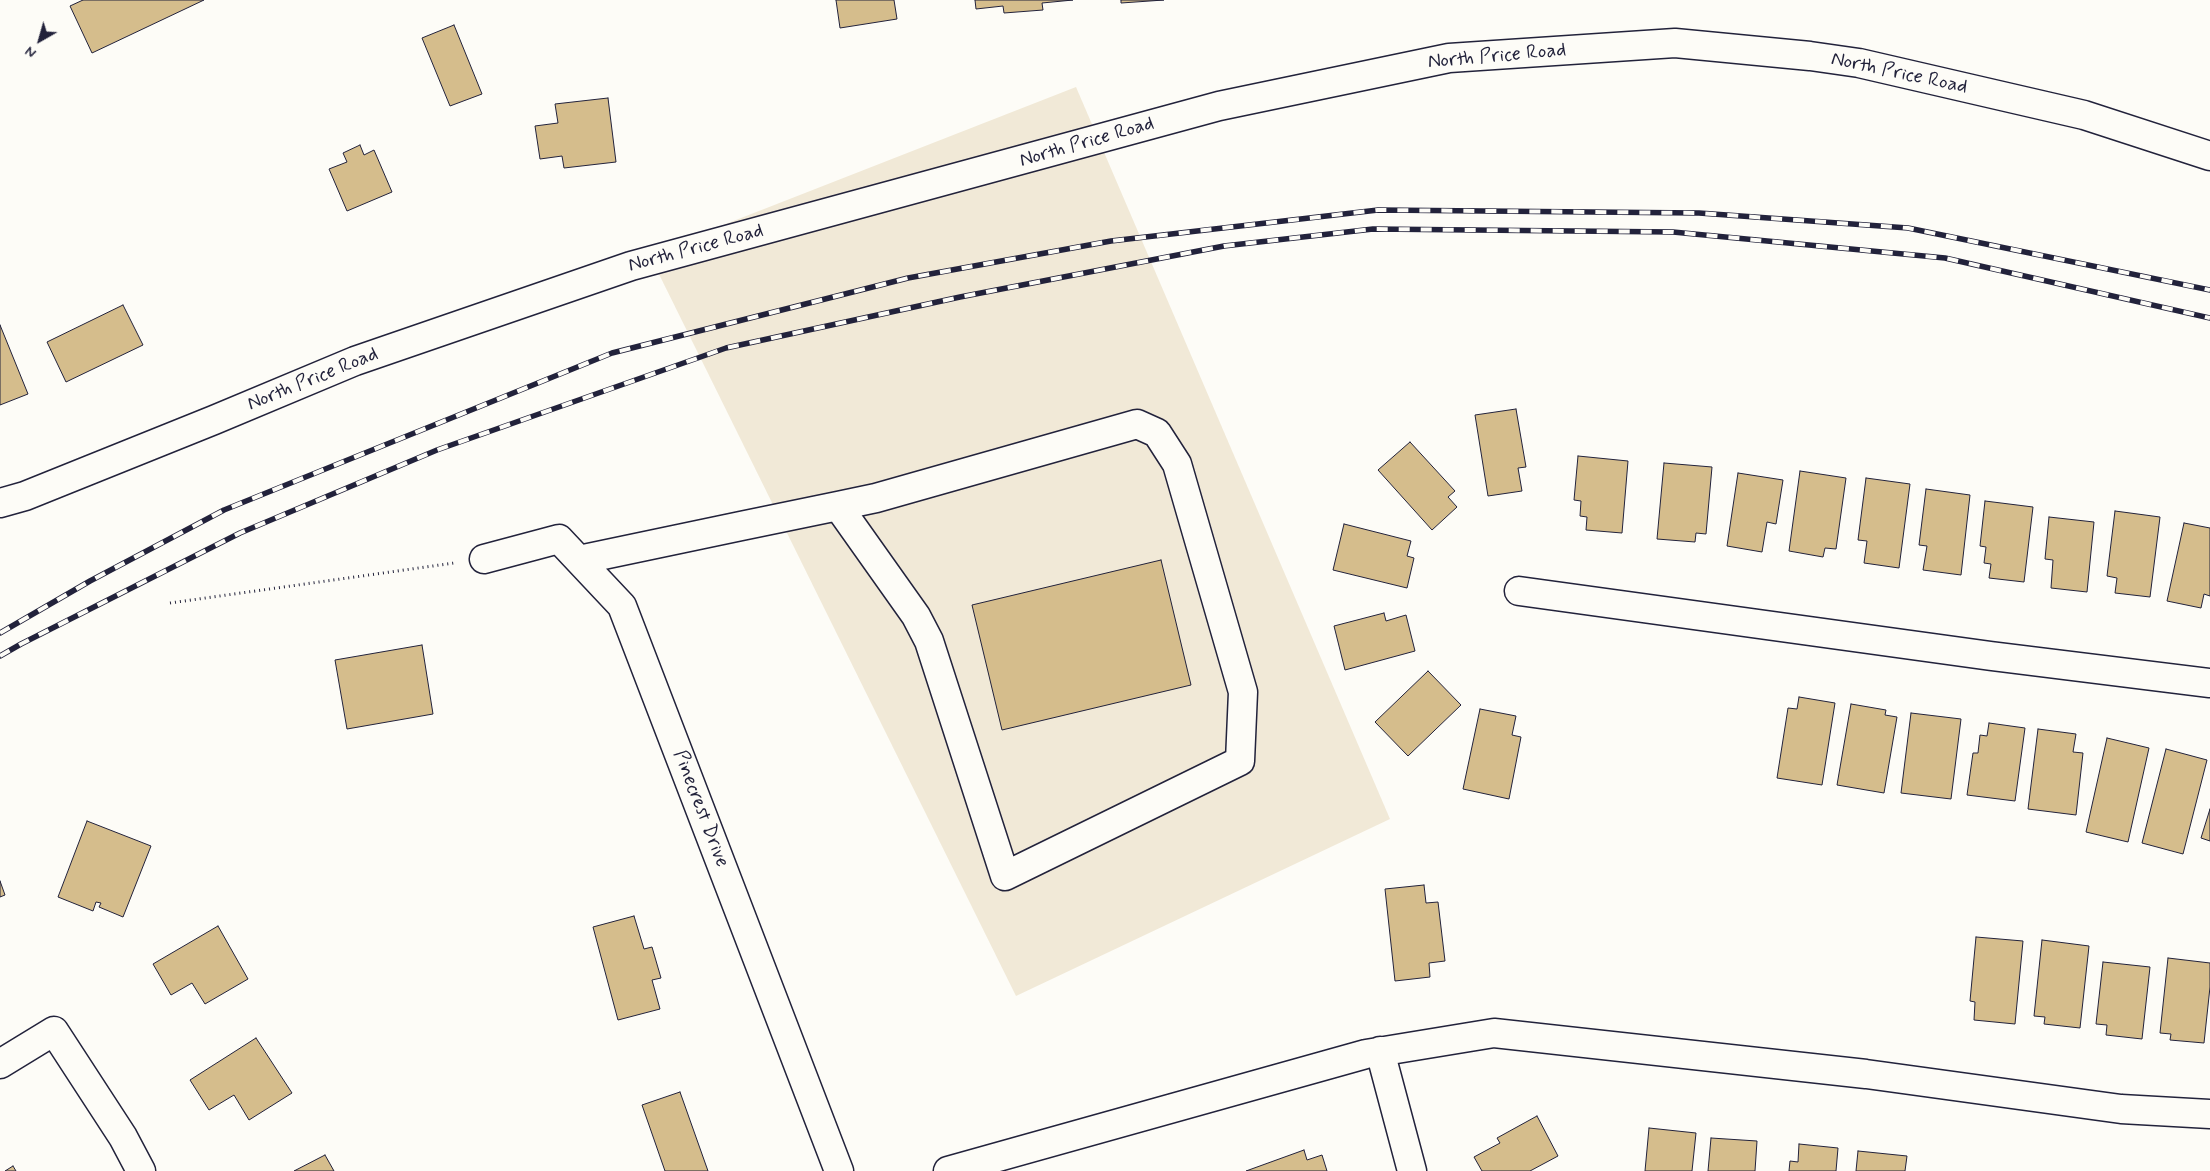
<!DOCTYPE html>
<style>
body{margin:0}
#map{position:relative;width:2210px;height:1171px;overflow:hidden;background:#fdfcf7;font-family:Mynerve,sans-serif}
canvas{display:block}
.north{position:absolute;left:15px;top:15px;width:50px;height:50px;-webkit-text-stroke:4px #fdfcf7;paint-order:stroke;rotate:218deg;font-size:14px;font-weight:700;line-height:20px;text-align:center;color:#22223b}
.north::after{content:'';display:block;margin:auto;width:18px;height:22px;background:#22223b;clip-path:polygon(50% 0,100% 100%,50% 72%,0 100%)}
</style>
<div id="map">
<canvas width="2210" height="1171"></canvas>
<div class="north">N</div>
</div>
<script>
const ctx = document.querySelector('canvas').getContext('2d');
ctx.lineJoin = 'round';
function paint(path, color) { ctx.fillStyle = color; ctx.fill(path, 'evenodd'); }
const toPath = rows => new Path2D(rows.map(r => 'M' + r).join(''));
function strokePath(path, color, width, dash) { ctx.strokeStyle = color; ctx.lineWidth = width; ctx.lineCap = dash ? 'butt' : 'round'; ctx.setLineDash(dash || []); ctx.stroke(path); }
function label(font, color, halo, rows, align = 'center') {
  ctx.font = font + ' Mynerve,sans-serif'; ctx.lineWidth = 4; ctx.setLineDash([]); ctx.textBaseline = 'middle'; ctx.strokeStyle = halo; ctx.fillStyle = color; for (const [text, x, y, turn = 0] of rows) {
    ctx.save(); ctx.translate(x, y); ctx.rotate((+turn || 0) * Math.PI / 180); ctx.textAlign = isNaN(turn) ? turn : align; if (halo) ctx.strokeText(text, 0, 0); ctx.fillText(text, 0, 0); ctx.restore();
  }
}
const built = toPath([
 [1076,87,1390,819,1016,996,649,254]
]);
const building = toPath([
 [83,0,204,0,92,53,70,6,83,0],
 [836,0,894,0,897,19,840,28,836,0],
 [975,0,1073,0,1042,3,1043,10,1004,13,1003,6,976,9,975,0],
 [1121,0,1164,0,1121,3,1121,0],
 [454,25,482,94,450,106,422,38,454,25],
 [608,98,616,162,564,168,562,156,540,159,535,126,558,123,555,104,608,98],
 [360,145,364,155,374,150,392,192,347,211,329,169,347,162,343,153,360,145],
 [123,305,143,345,66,382,47,342,123,305],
 [0,325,28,394,0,405,0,325],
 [1516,409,1526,467,1518,468,1522,491,1488,496,1475,415,1516,409],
 [1410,442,1455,491,1448,497,1457,507,1432,530,1378,470,1410,442],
 [1578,456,1628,461,1622,533,1586,530,1587,517,1580,516,1581,501,1574,500,1578,456],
 [1664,463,1712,467,1706,534,1696,533,1695,542,1657,539,1664,463],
 [1800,471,1846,478,1836,549,1825,548,1823,557,1789,551,1800,471],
 [1738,473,1783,480,1776,524,1767,522,1762,552,1727,546,1738,473],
 [1866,478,1910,484,1899,568,1864,563,1867,541,1858,540,1866,478],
 [1926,489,1970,495,1961,575,1923,570,1927,546,1919,545,1926,489],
 [1985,501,2033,507,2024,582,1989,578,1991,564,1984,563,1986,547,1980,546,1985,501],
 [2115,511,2160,517,2150,597,2115,593,2117,578,2107,576,2115,511],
 [2049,517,2094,522,2087,592,2051,588,2053,560,2045,559,2049,517],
 [2184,523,2210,528,2210,596,2204,594,2201,608,2167,601,2184,523],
 [1344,524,1411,541,1407,556,1414,558,1407,588,1333,570,1344,524],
 [1161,560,1191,685,1002,730,972,605,1161,560],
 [1384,613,1386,621,1406,615,1415,651,1345,670,1334,626,1384,613],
 [422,645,433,714,347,729,335,660,422,645],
 [1428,671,1461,705,1408,756,1375,722,1428,671],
 [1799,697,1835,703,1822,785,1777,778,1788,708,1797,709,1799,697],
 [1851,704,1886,710,1885,715,1897,717,1884,793,1837,785,1851,704],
 [1480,709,1516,716,1512,735,1521,737,1509,799,1463,789,1480,709],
 [1911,713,1961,719,1951,799,1901,793,1911,713],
 [1989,723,2025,728,2015,801,1967,795,1973,753,1978,753,1980,735,1987,736,1989,723],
 [2038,729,2076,734,2073,752,2083,753,2076,815,2028,809,2038,729],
 [2107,738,2149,748,2128,842,2086,832,2107,738],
 [2166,749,2207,760,2183,854,2142,843,2166,749],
 [2210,809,2210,841,2201,838,2210,809],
 [87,821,151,846,123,917,99,907,101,903,96,902,93,911,58,897,87,821],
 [0,881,5,895,0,897,0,881],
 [1424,885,1426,903,1438,902,1445,961,1429,963,1430,977,1395,981,1385,889,1424,885],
 [634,916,644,949,652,947,661,978,652,980,660,1009,618,1020,593,927,634,916],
 [218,926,248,979,205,1004,192,983,171,995,153,964,218,926],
 [1976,937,2023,941,2015,1024,1974,1020,1975,1002,1970,1001,1976,937],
 [2042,940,2089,946,2080,1028,2044,1024,2045,1017,2034,1016,2042,940],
 [2168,958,2210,963,2210,987,2204,1043,2170,1040,2171,1034,2160,1033,2168,958],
 [2103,962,2150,967,2142,1039,2106,1035,2107,1025,2096,1024,2103,962],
 [256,1038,292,1093,249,1120,234,1095,209,1110,190,1080,256,1038],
 [680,1092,708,1171,665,1171,642,1105,680,1092],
 [1537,1116,1558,1156,1530,1171,1482,1171,1474,1157,1500,1143,1497,1138,1537,1116],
 [1649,1128,1696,1133,1692,1171,1645,1171,1649,1128],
 [1711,1138,1757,1141,1755,1171,1708,1171,1711,1138],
 [1799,1144,1838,1148,1836,1171,1789,1171,1790,1161,1798,1162,1799,1144],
 [1304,1150,1307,1160,1322,1155,1327,1171,1246,1171,1304,1150],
 [1858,1151,1907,1156,1905,1171,1856,1171,1858,1151],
 [325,1155,334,1171,294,1171,325,1155],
 [13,1166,16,1171,5,1171,13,1166]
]);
const path = toPath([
 [170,603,454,563]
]);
const minor = toPath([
 [0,503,25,496,214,420,355,361,631,266,1219,106,1449,58,1675,43,1810,56,1859,63,2084,115,2210,156],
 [484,559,559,539,622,606,839,1171],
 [579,560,741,526,838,506,876,498,1137,424,1157,433,1177,464,1243,692,1240,761,1005,876,929,641,916,616,838,506],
 [1519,591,1991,656,2210,683],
 [1380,1051,1412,1171],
 [0,1064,54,1031,123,1137,141,1171],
 [948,1171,1366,1054,1494,1033,1866,1074,2121,1109,2210,1114]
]);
const rail = toPath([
 [0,633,90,581,224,510,612,353,908,278,1111,241,1378,210,1699,213,1908,228,2210,290],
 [0,656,21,644,240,533,437,450,726,348,960,297,1224,246,1373,229,1673,232,1945,258,2210,318]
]);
const streetNames = [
 ["North Price Road",1497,57,-5],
 ["North Price Road",1899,74,12],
 ["North Price Road",1087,143,-16],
 ["North Price Road",696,249,-15],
 ["North Price Road",313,380,-22],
 ["Pinecrest Drive",700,809,69]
];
paint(built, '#f1e9d7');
paint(building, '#d5bd8c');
strokePath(building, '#22223b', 1);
strokePath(minor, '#22223b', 31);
strokePath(path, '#22223b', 3, [1, 4]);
strokePath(minor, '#fdfcf7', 28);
strokePath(rail, '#22223b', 5.5);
strokePath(rail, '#fdfcf7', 4, [11]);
label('20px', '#22223b', '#fdfcf7', streetNames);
</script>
